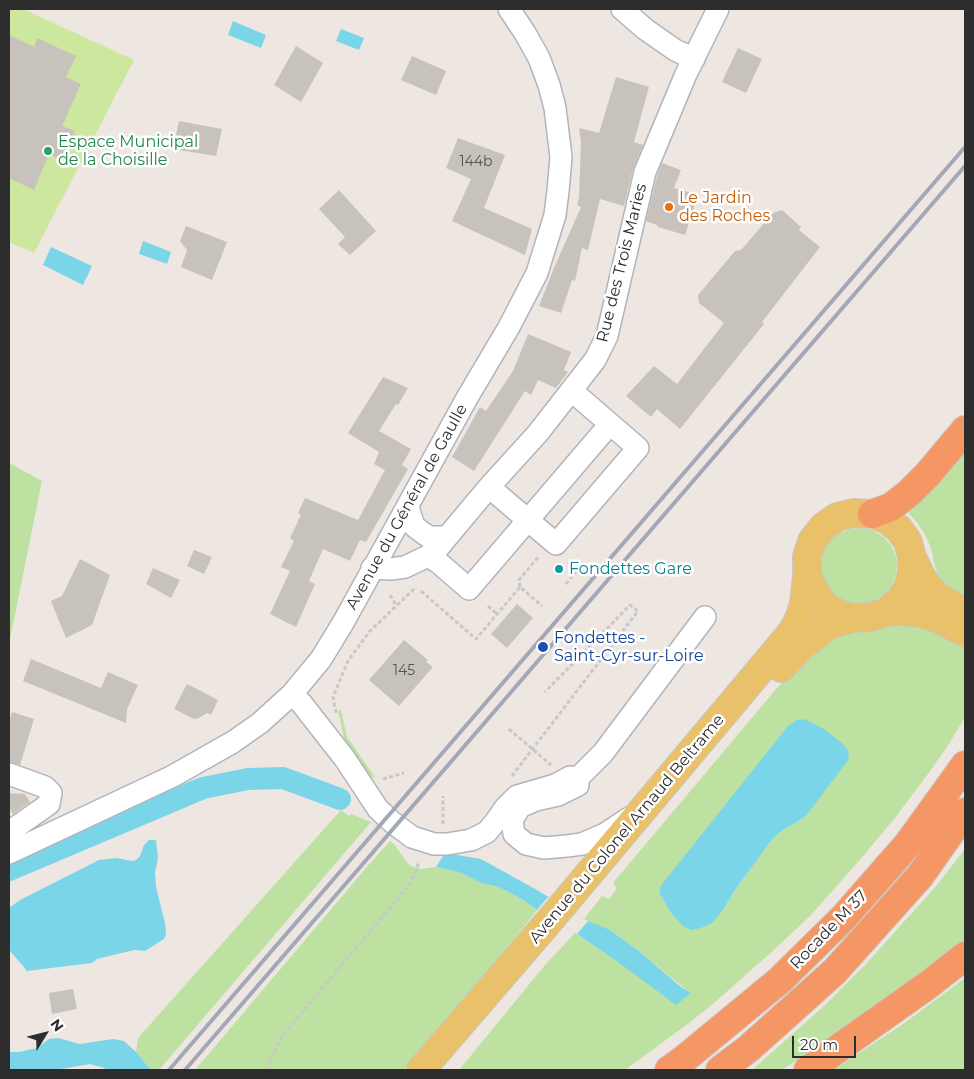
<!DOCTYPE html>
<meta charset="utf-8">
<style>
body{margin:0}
#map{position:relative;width:974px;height:1079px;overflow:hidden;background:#eee7e1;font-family:Montserrat,sans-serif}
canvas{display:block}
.frame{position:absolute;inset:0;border:10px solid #2d2d2d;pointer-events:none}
.north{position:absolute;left:20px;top:1009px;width:50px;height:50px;-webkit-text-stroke:4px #fff;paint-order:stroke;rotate:54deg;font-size:14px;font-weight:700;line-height:20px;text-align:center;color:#2d2d2d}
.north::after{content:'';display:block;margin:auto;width:18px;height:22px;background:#2d2d2d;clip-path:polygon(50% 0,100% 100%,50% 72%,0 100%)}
.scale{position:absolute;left:792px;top:1036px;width:64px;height:22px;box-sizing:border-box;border:2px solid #2d2d2d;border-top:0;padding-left:6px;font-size:15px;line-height:18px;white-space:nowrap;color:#2d2d2d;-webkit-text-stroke:4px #fff;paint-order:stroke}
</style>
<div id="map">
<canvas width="974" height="1079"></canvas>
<div class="frame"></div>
<div class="north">N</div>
<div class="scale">20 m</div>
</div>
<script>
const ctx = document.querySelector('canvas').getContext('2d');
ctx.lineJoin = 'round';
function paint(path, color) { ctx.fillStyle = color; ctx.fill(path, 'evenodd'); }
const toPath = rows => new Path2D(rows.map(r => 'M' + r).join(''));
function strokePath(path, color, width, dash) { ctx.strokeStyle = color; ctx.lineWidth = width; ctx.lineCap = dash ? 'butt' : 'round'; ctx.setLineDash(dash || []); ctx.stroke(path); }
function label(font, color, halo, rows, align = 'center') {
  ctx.font = font + ' Montserrat,sans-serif'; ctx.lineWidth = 5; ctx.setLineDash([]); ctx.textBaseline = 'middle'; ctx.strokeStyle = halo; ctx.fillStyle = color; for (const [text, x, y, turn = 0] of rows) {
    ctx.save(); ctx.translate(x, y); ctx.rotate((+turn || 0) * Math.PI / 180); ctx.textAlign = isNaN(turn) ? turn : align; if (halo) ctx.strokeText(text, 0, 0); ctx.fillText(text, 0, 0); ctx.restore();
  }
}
const green = toPath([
 [965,451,965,598,944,583,937,573,934,563,931,548,926,537,918,524,907,511,929,493],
 [9,463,42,481,9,644],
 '821 566a38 38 0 1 1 76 0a38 38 0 1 1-76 0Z',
 [905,621,965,640,965,717,949,744,928,774,894,819,858,862,810,916,776,948,714,1003,685,1026,625,1070,459,1070,545,965,575,933,622,965,691,994,639,951,617,935,584,919,602,896,609,899,617,888,613,883,809,650,822,638],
 [806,816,797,822,784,829,773,838,735,890,723,910,683,925,671,913,660,894],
 [341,710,347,737,375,777,371,778,344,738,338,711],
 [341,810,349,816,351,814,371,822,159,1070,151,1070,136,1052,138,1038],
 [390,841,394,844,405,860,411,866,421,869,436,867,459,872,481,883,495,886,507,891,523,900,537,910,499,958,404,1070,195,1070,366,868],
 [965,849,965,942,898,993,782,1070,752,1070,824,1006,866,964,937,885],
 [965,978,965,1070,833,1070,903,1024]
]);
const pitch = toPath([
 [9,9,23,9,134,60,34,253,9,242]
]);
const water = toPath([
 [233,21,266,35,261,48,228,35],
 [341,29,364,38,359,50,336,41],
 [143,241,171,252,167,264,139,254],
 [51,247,92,266,83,285,43,265],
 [804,719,824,729,843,744,848,751,849,759,806,816,797,822,784,829,773,838,735,890,723,910,712,923,701,928,691,930,683,926,671,913,660,894,660,888,663,883,788,726,797,720],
 [149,840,156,840,158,859,155,872,156,887,165,923,166,935,164,939,145,951,134,950,97,959,92,963,27,971,23,966,9,950,9,908,20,900,99,860,117,858,132,861,136,860,140,856,144,845],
 [445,853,481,859,537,890,588,921,610,930,639,951,681,987,691,993,676,1005,622,965,577,934,537,910,523,900,507,891,495,886,481,883,459,872,436,867],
 [58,1038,80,1044,113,1039,124,1041,136,1052,151,1070,107,1070,104,1068,90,1064,55,1070,9,1070,9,1052,19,1052,37,1048,49,1039]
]);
const pier = toPath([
 [548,897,588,921,577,934,537,910]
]);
const canal = toPath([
 [9,870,203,788,248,779,283,778,340,799]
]);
const building = toPath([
 [9,35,34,47,37,38,76,56,66,77,81,84,62,126,75,131,62,160,49,154,34,190,9,178],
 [296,46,323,63,301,102,274,85],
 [738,48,762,59,746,93,722,82],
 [412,56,446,71,436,95,401,80],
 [616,77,649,87,634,142,643,145,633,169,624,206,600,199,588,250,582,248,575,281,572,280,561,313,539,306,554,268,581,207,577,205,579,197,581,142,579,128,599,133],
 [179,121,222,129,216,156,173,149],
 [458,138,505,155,484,208,532,229,525,255,452,221,471,179,446,168],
 [662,163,681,170,674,188,698,195,685,235,658,227,657,225,646,221,657,176],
 [339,190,376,231,350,255,338,244,345,237,319,209],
 [782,210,801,227,799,230,820,247,762,322,764,324,680,429,657,409,651,417,626,396,654,366,677,384,724,323,699,303,698,295,735,251,741,250,772,214,775,212],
 [186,226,227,242,212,280,181,267,187,250,180,241],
 [528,334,571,352,564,370,568,372,556,388,538,380,531,395,525,391,474,471,452,457,480,407,486,411,513,371],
 [383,377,408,388,398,405,396,404,379,431,411,449,402,465,408,469,366,542,360,540,350,561,323,549,309,581,315,584,296,627,270,614,290,571,281,567,294,541,290,538,301,515,298,513,305,498,358,520,385,470,374,464,379,452,348,433],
 [194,550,212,557,204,574,187,566],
 [80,559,110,575,92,625,66,638,51,601,62,596],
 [153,568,180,580,171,598,146,584],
 [517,604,533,618,507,648,491,634],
 [404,640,428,660,426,662,433,667,399,706,369,680],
 [31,659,101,688,108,672,138,685,127,709,126,723,23,681],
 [187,684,218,700,211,715,207,713,199,718,194,719,174,709],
 [12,712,34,719,20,765,9,762,9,722],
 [9,793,25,794,30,802,13,814,9,808],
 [73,989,77,1009,52,1014,49,993]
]);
const path = toPath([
 [566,584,577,570,567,561],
 [520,587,519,580,539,556],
 [421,591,476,639,520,587,542,606],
 [390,595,396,605],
 [488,606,497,614],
 [336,713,333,697,348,661,369,632,416,587],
 [509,729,551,765],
 [512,776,638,611,630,605,545,692],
 [383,779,404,773],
 [443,824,443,796],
 [269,1070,271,1058,283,1035,409,885,416,871,419,861]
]);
const minor = toPath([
 [622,9,645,29,675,50,694,59],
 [489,487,556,544,638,448,572,391],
 [408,507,414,526,423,533,429,537,446,537],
 [428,556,439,563,469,589,610,424],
 [372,568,391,569,405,567,428,556,438,548,489,487,538,433,595,360,607,336,645,172,686,74,718,9],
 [292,694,302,704,345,759,378,809,392,822,412,837,434,844,447,844,471,840,487,832,496,821,505,808,517,796,555,785,570,777,578,778,578,785,558,795,536,800,520,807,512,820,514,834,526,844,544,848,567,846,582,844,605,834,629,818],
 [9,774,45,787,51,793,49,804,9,832],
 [578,778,603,753,705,617],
 [9,853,173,776,233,742,260,723,292,694,321,659,343,623,467,398,509,327,537,273,555,215,558,191,561,157,555,108,549,85,539,58,525,33,509,9]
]);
const major = toPath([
 [912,557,921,576,928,586,935,594,946,602,965,612],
 [886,612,902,611,920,613,939,619,965,633],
 [781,668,803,645,831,624,854,618],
 [421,1070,551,919,787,638,795,627,800,616,804,604,807,575,807,557,812,541,823,527,837,517,854,513,872,514,886,519,899,529,908,542,912,557,912,573,908,588,899,601,886,612,871,617,854,618,838,614,824,605,814,591,807,575]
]);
const highway = toPath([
 [872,514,891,507,909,493,928,474,965,430],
 [669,1070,683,1060,780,980,844,917,908,844,965,765],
 [720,1070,748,1049,835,971,920,876,965,812],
 [808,1070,928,985,965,956]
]);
const rail = toPath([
 [169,1070,965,147],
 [185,1070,965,166]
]);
const markers = [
 [48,151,5,"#2e9e5b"],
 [669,207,5,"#e8710a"],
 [559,569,5,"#0f9aa8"],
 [543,647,6,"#1a4fb4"]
];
const numberNames = [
 ["144b",476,162],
 ["145",404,671]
];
const leisureNames = [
 ["Espace Municipal",58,142],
 ["de la Choisille",58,160]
];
const foodNames = [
 ["Le Jardin",679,198],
 ["des Roches",679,216]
];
const streetNames = [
 ["Rue des Trois Maries",622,263,-76],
 ["Avenue du Général de Gaulle",407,507,-61],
 ["Avenue du Colonel Arnaud Beltrame",627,829,-50],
 ["Rocade M 37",829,930,-46]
];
const cultureNames = [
 ["Fondettes Gare",569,569]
];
const transitNames = [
 ["Fondettes -",554,638],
 ["Saint-Cyr-sur-Loire",554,656]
];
paint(green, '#bce1a1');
paint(pitch, '#cee79e');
paint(water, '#7bd5e9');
paint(pier, '#eee7e1');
strokePath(canal, '#7bd5e9', 22);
paint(building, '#c7c2bc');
strokePath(minor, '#b1b4bc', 24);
strokePath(major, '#c8c8c8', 30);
strokePath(highway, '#c8c8c8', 30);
strokePath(path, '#c8c8c8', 3, [4, 2.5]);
strokePath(minor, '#fff', 21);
strokePath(major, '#e9c16a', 28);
strokePath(highway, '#f59764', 28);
strokePath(rail, '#a3a8b6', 4);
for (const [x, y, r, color] of markers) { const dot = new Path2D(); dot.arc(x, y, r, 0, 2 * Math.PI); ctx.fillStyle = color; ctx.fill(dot); strokePath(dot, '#fff', 2); }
label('14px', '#545251', null, numberNames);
label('16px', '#27864d', '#fff', leisureNames, 'left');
label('16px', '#c56008', '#fff', foodNames, 'left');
label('16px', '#2d2d2d', '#fff', streetNames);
label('16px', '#0d838f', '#fff', cultureNames, 'left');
label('16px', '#164399', '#fff', transitNames, 'left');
</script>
